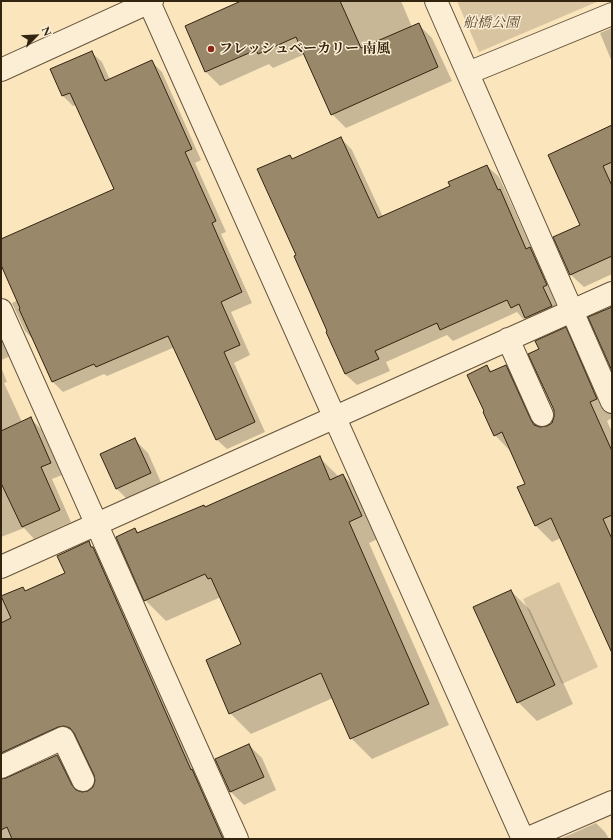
<!DOCTYPE html>
<meta charset="utf-8">
<style>
body{margin:0}
#map{position:relative;width:613px;height:840px;overflow:hidden;background:#fae5bd;font-family:"EB Garamond",serif}
canvas{display:block}
.frame{position:absolute;inset:0;border:2px solid #332410;pointer-events:none}
.north{position:absolute;left:16px;top:16px;width:40px;height:40px;-webkit-text-stroke:3px #fceed4;paint-order:stroke;rotate:66deg;font-size:11px;font-weight:700;line-height:16px;text-align:center;color:#332410}
.north::after{content:'';display:block;margin:auto;width:14px;height:18px;background:#332410;clip-path:polygon(50% 0,100% 100%,50% 72%,0 100%)}
</style>
<div id="map">
<canvas width="613" height="840"></canvas>
<div class="frame"></div>
<div class="north">N</div>
</div>
<script>
const ctx = document.querySelector('canvas').getContext('2d');
ctx.lineJoin = 'round';
function paint(path, color) { ctx.fillStyle = color; ctx.fill(path, 'evenodd'); }
const toPath = rows => new Path2D(rows.map(r => 'M' + r).join(''));
function strokePath(path, color, width, dash) { ctx.strokeStyle = color; ctx.lineWidth = width; ctx.lineCap = dash ? 'butt' : 'round'; ctx.setLineDash(dash || []); ctx.stroke(path); }
function label(font, color, halo, rows, align = 'center') {
  ctx.font = font + ' "EB Garamond","Noto Serif JP",serif'; ctx.lineWidth = 3; ctx.setLineDash([]); ctx.textBaseline = 'middle'; ctx.strokeStyle = halo; ctx.fillStyle = color; for (const [text, x, y, turn = 0] of rows) {
    ctx.save(); ctx.translate(x, y); ctx.rotate((+turn || 0) * Math.PI / 180); ctx.textAlign = isNaN(turn) ? turn : align; if (halo) ctx.strokeText(text, 0, 0); ctx.fillText(text, 0, 0); ctx.restore();
  }
}
const green = toPath([
 [457,1,599,1,479,52],
 [559,582,598,667,562,684,523,599]
]);
const shadow = toPath([
 [244,1,401,1,412,27,418,24,432,38,452,81,346,128,332,114,305,54,273,68,269,64,220,86,206,72,186,27],
 [612,28,612,62,600,33],
 [91,52,102,62,110,80,151,61,162,72,201,160,195,163,226,232,221,234,252,303,231,312,250,355,234,363,265,432,227,449,216,439,175,347,107,376,104,374,63,392,53,382,34,340,25,331,12,303,18,300,1,263,1,240,115,190,77,105,73,106,63,96,51,70],
 [612,125,612,274,584,287,571,275,554,237,582,225,549,155],
 [341,138,352,150,383,217,451,186,487,166,499,177,533,251,542,260,558,297,554,299,563,318,537,329,526,318,523,319,517,312,453,341,447,335,386,362,390,371,357,385,345,374,297,256,290,156,293,160],
 [1,326,13,355,1,360],
 [565,329,582,345,612,414,612,418,607,421,612,432,612,651,561,538,552,542,535,525,526,484,511,452,495,435,487,367,493,372,506,366,522,382,543,428,547,427,553,423,555,417,540,349],
 [1,367,7,382,4,383,22,422,30,418,42,430,62,475,52,479,71,522,34,539,24,528,1,537],
 [135,440,148,453,163,487,130,502,116,488],
 [319,457,339,477,343,475,363,496,382,537,369,543,449,725,372,759,351,738,333,698,251,734,230,713,242,645,221,597,166,621,145,600,135,529,139,533,206,508],
 [88,543,100,555,230,839,1,839,1,780,57,756,69,768,81,793,88,792,94,787,96,781,78,737,70,738,1,776,1,597,23,588,26,592,66,574],
 [511,591,530,610,573,704,537,721,518,702],
 [249,745,262,758,276,790,244,805,230,791],
 [596,823,605,832,609,839,560,839]
]);
const building = toPath([
 [241,1,340,1,361,48,419,23,438,67,331,115,296,37,258,54,256,50,205,72,185,26,241,1],
 [92,51,105,81,152,60,192,149,185,152,216,221,212,223,242,292,221,302,240,345,224,352,255,422,216,440,168,336,96,367,94,364,52,382,19,309,20,308,1,265,1,239,114,189,70,93,62,96,50,69,92,51],
 [612,125,612,162,603,166,612,186,612,256,570,275,553,237,580,225,548,155,612,125],
 [341,137,378,218,450,186,448,182,487,165,498,190,500,189,526,249,530,247,547,285,543,287,552,306,525,318,519,304,511,308,507,300,440,330,437,323,375,351,379,359,345,374,326,332,327,331,294,256,296,255,257,169,290,155,292,159,341,137],
 [612,307,612,371,588,317,612,307],
 [566,327,597,399,590,402,612,451,612,515,603,519,612,539,612,653,551,518,535,526,517,487,525,484,502,432,494,436,483,412,484,411,467,375,487,365,490,372,506,365,531,420,534,425,540,427,547,426,552,423,554,417,554,410,528,354,539,349,535,341,566,327],
 [31,417,51,463,41,467,60,510,22,527,1,483,1,431,31,417],
 [135,438,151,473,116,489,100,454,135,438],
 [320,456,330,480,343,474,362,516,349,522,429,704,350,739,321,673,229,714,206,660,241,644,211,578,208,579,205,574,144,601,116,537,135,528,137,533,204,505,205,507,320,456],
 [89,541,91,547,93,547,191,770,192,769,223,839,12,839,7,827,1,830,1,779,6,778,57,755,72,785,76,790,82,792,88,791,93,787,95,781,94,775,74,733,70,728,64,726,58,727,1,753,1,623,11,618,1,596,23,587,25,591,65,573,57,556,89,541],
 [511,590,555,685,517,703,473,607,511,590],
 [249,744,264,777,230,792,215,759,249,744]
]);
const minor = toPath([
 [436,1,612,402],
 [149,2,523,839],
 [1,70,152,1],
 [468,73,612,14],
 [1,310,237,839],
 [508,339,542,415],
 [1,567,612,293],
 [1,767,63,738,83,780],
 [526,839,612,802]
]);
const markers = [
 [211,49,4,"#8f2418"]
];
const parkNames = [
 ["船橋公園",491,23]
];
const poiNames = [
 ["フレッシュベーカリー 南風",219,49]
];
paint(green, '#d8c4a0');
paint(shadow, '#0003');
paint(building, '#9a886a');
strokePath(building, '#332410', 1);
strokePath(minor, '#65543b', 24);
strokePath(minor, '#fceed4', 22);
for (const [x, y, r, color] of markers) { const dot = new Path2D(); dot.arc(x, y, r, 0, 2 * Math.PI); ctx.fillStyle = color; ctx.fill(dot); strokePath(dot, '#fceed4', 1.5); }
label('italic 14px', '#5c4c34', '#fceed4', parkNames);
label('bold 14px', '#332410', '#fceed4', poiNames, 'left');
</script>
